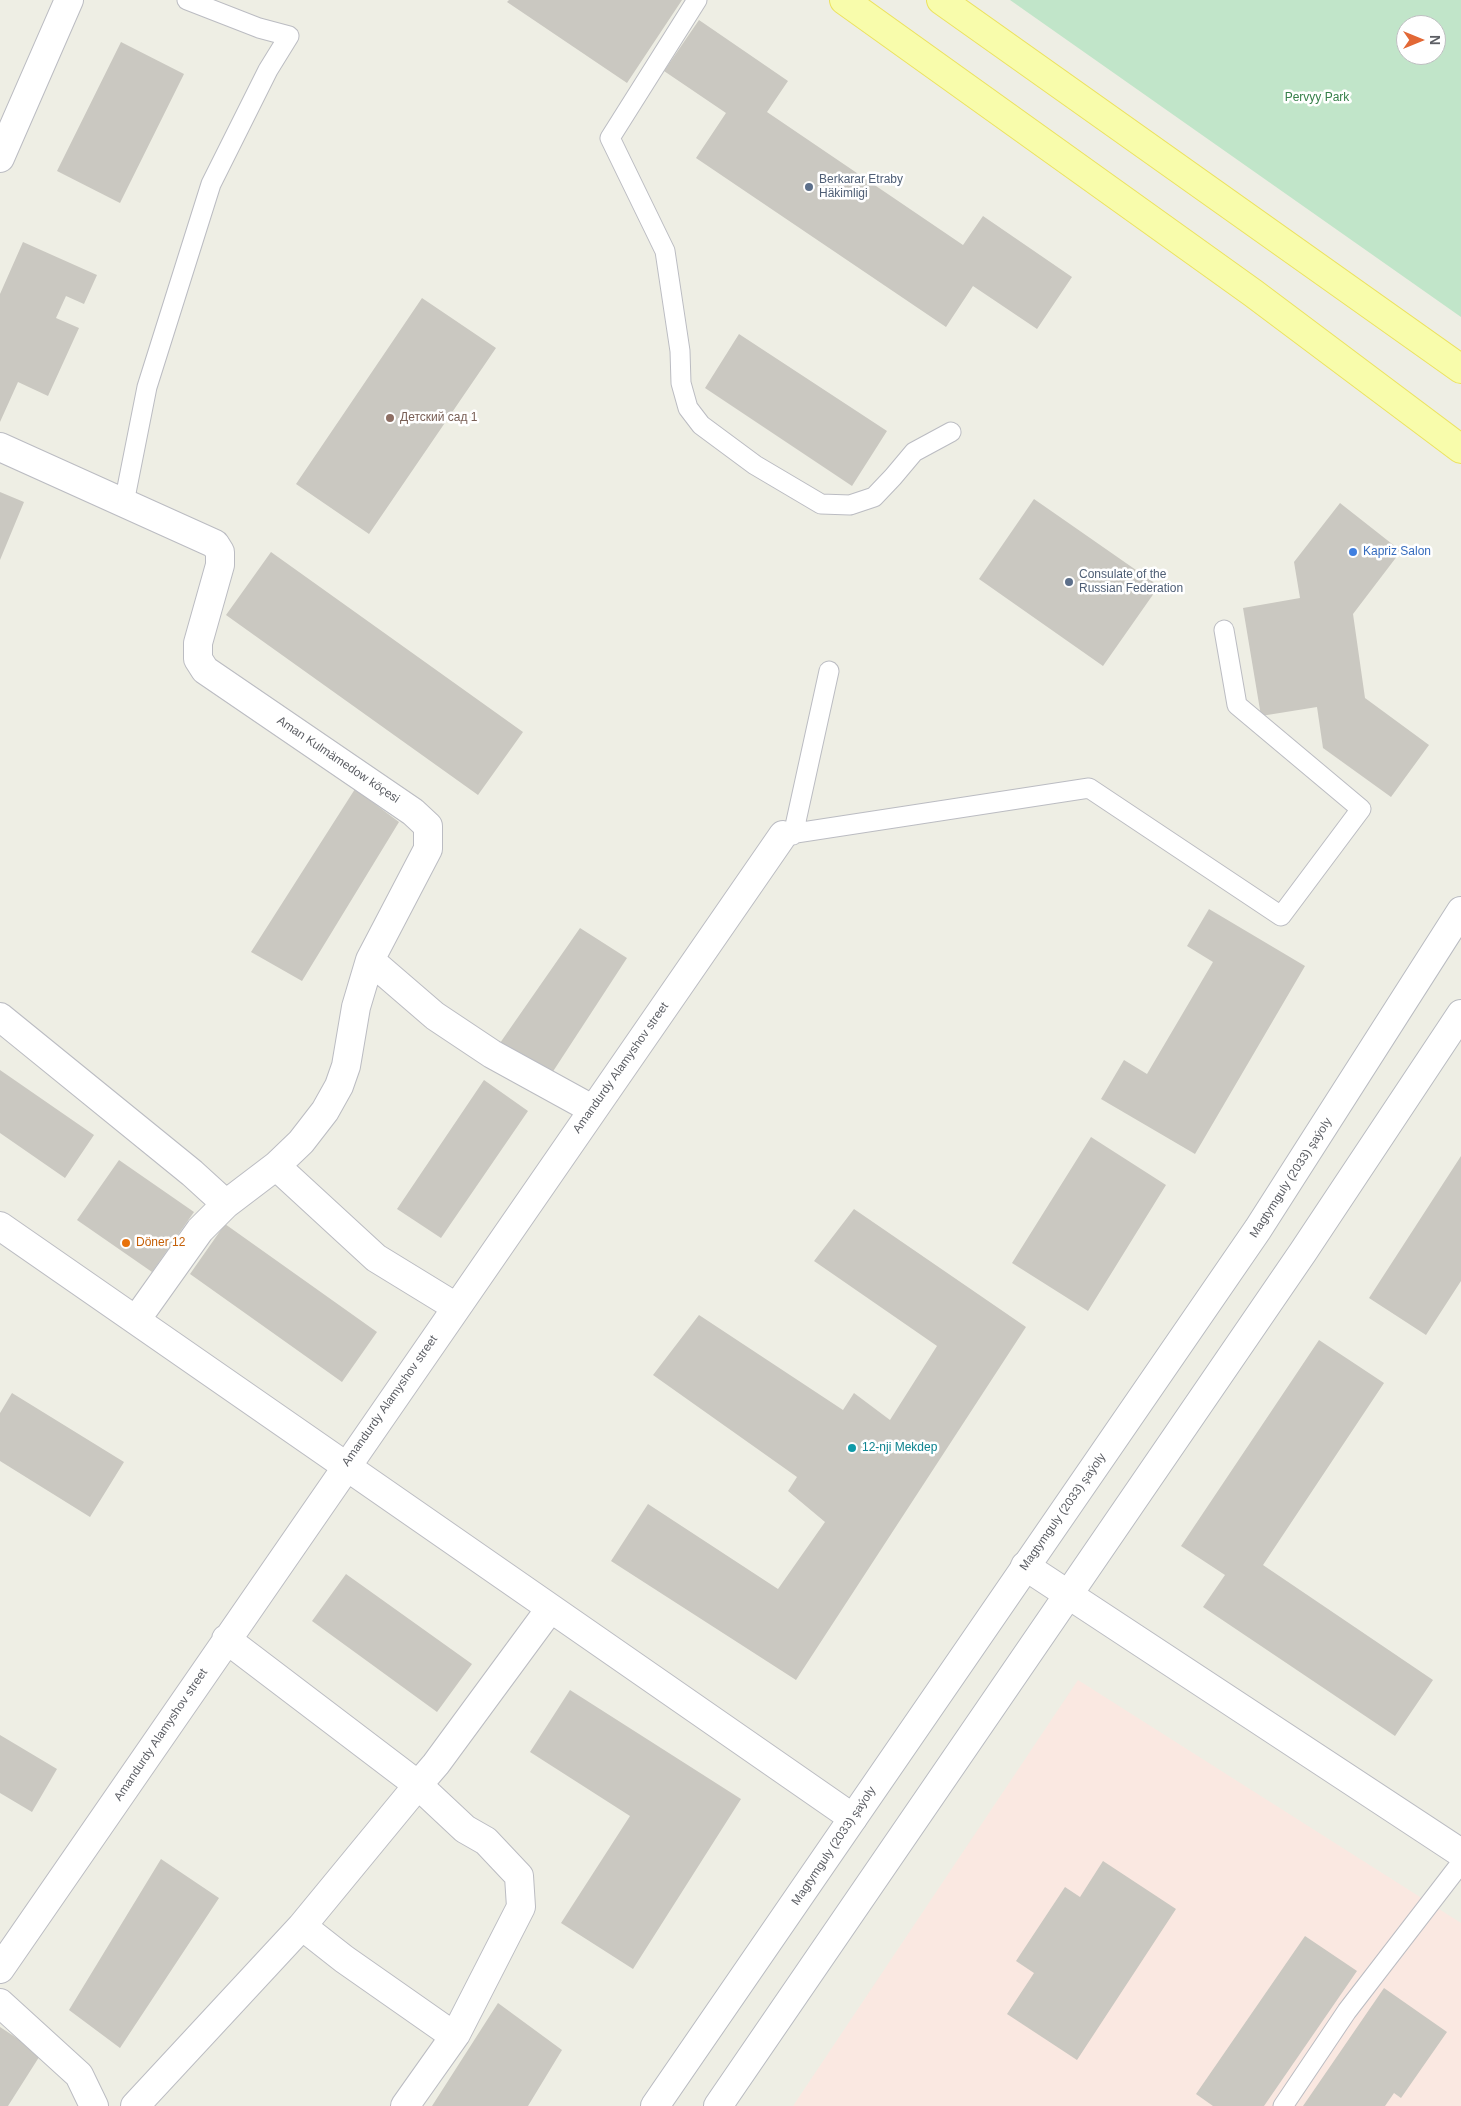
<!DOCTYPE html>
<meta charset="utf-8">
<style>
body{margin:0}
#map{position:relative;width:1461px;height:2106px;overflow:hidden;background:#eeeee4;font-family:Helvetica,sans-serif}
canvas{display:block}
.north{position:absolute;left:1396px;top:15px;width:50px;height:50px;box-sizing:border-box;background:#fff;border:1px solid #bebfc1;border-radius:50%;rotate:90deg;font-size:14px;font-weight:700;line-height:20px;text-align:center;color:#5c5e64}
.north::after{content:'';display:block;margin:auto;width:18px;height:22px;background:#e26836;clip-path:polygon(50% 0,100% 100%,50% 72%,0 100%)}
</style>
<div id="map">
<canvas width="1461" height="2106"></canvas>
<div class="north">N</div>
</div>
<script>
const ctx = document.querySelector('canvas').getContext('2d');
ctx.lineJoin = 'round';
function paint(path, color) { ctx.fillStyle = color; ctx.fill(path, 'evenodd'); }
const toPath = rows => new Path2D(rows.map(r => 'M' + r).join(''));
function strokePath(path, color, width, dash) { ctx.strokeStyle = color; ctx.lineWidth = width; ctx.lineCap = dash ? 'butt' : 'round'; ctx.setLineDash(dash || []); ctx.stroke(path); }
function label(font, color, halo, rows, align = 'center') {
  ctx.font = font + ' Helvetica,sans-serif'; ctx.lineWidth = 5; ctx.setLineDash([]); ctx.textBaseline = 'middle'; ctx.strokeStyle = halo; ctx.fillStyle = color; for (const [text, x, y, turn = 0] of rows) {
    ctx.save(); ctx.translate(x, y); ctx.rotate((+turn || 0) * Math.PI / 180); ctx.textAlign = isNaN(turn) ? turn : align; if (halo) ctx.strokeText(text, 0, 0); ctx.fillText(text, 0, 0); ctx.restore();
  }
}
const medical = toPath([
 [1078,1680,1461,1923,1461,2106,793,2106]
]);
const green = toPath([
 [1010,0,1461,0,1461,317],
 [1406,25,1436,25,1436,55,1406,55]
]);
const building = toPath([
 [509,0,682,0,627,83,507,2],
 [699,20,788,81,767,112,963,245,983,216,1072,277,1037,329,973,286,946,327,696,158,726,113,664,71],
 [121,42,184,74,120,203,57,171],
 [23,242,97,275,84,304,66,296,56,318,79,328,48,396,18,382,0,422,0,294],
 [422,298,496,348,369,534,296,484],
 [739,334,887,431,852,486,705,388],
 [0,492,24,502,0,560],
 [1034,499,1159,586,1103,666,979,579],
 [1340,503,1401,551,1353,614,1365,698,1429,745,1391,797,1323,748,1317,707,1261,716,1243,608,1300,598,1294,562],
 [271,552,523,732,478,795,226,615],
 [355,789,399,822,302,981,251,952],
 [1209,909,1305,966,1195,1154,1101,1099,1124,1060,1147,1074,1213,962,1187,946],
 [580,928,627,958,552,1073,500,1043],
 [0,1070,94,1135,65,1178,0,1133],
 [484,1080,528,1111,441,1238,397,1209],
 [1091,1137,1166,1185,1088,1311,1012,1263],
 [1461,1156,1461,1281,1426,1335,1369,1298],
 [119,1160,194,1212,152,1272,77,1220],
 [854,1209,1026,1327,796,1680,611,1561,648,1504,778,1589,825,1522,788,1491,797,1477,653,1375,699,1315,843,1410,854,1393,890,1420,937,1346,814,1261],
 [225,1224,377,1332,342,1382,190,1274],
 [1319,1340,1384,1383,1263,1565,1433,1680,1395,1736,1203,1607,1225,1575,1181,1546],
 [12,1393,124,1462,90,1517,0,1461,0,1413],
 [346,1574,472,1664,437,1712,312,1621],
 [570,1690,741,1799,633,1969,561,1923,630,1816,530,1752],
 [0,1735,57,1769,32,1812,0,1793],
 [161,1859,219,1898,120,2048,69,2010],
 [1103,1861,1176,1909,1077,2060,1007,2014,1034,1973,1016,1961,1065,1887,1080,1897],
 [1305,1936,1357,1971,1264,2106,1213,2106,1196,2094],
 [1384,1988,1447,2032,1401,2098,1394,2093,1385,2106,1303,2106],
 [498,2003,562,2050,528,2106,432,2106],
 [0,2027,41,2054,8,2106,0,2106]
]);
const lane = toPath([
 [697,0,610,138,665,251,680,351,681,383,688,408,701,425,755,465,821,504,850,505,874,497,893,477,914,452,951,432],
 [124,503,147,387,211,184,268,70,289,36,259,28,187,0],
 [783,835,1089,788,1281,916,1361,809,1237,705,1224,630],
 [793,835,829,671],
 [1283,2106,1347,2011,1461,1863]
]);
const street = toPath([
 [0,158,69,0],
 [0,447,215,544,220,552,220,565,198,643,198,659,205,670,413,812,428,826,428,849,370,960,435,1016,492,1054,592,1109],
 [0,1017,192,1173,226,1204,200,1230,136,1320],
 [276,1166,376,1258,456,1307],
 [226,1204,276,1166,301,1142,325,1111,339,1086,346,1066,356,1007,370,960],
 [0,1226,853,1818],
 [1025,1566,1461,1853],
 [226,1639,418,1785,302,1926],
 [0,1969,783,835],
 [0,2003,79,2075,94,2106],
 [135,2106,302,1926,344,1959,454,2036],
 [405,2106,456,2034,521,1907,519,1876,486,1841,465,1829,418,1785,436,1764,550,1609]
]);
const secondary = toPath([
 [655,2106,1258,1229,1461,911],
 [718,2106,1303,1252,1461,1014]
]);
const primary = toPath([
 [844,0,1253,293,1461,449],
 [941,0,1461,369]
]);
const markers = [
 [809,187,5,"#5c6f8a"],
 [390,418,5,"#8d6e63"],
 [1353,552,5,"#3f7fe0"],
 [1069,582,5,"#5c6f8a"],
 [126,1243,5,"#e8710a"],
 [852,1448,5,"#0f9aa8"]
];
const parkNames = [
 ["Pervyy Park",1317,98]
];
const serviceNames = [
 ["Berkarar Etraby",819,180],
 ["Häkimligi",819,194],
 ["Consulate of the",1079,575],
 ["Russian Federation",1079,589]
];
const educationNames = [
 ["Детский сад 1",400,418]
];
const shopNames = [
 ["Kapriz Salon",1363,552]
];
const streetNames = [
 ["Aman Kulmämedow köçesi",338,760,34],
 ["Amandurdy Alamyshov street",621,1068,-55],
 ["Magtymguly (2033) şaýoly",1291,1178,-57],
 ["Amandurdy Alamyshov street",390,1401,-55],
 ["Magtymguly (2033) şaýoly",1063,1512,-55],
 ["Amandurdy Alamyshov street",161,1735,-56],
 ["Magtymguly (2033) şaýoly",834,1846,-56]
];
const foodNames = [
 ["Döner 12",136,1243]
];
const cultureNames = [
 ["12-nji Mekdep",862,1448]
];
paint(medical, '#fae8e1');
paint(green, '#c1e5c9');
paint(building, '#cac8c1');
strokePath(lane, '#bbbcc2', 21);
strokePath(street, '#bbbcc2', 30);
strokePath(secondary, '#b9bbc1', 30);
strokePath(primary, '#ece25f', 30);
strokePath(lane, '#fff', 19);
strokePath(street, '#fff', 28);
strokePath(secondary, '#fff', 28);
strokePath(primary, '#f8fcab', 28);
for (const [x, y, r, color] of markers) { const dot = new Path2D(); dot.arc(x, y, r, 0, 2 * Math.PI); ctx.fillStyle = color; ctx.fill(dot); strokePath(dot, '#fff', 2); }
label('12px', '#37804a', '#fff', parkNames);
label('12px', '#4e5e75', '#fff', serviceNames, 'left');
label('12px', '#785e54', '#fff', educationNames, 'left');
label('12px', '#366cbe', '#fff', shopNames, 'left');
label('12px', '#5c5e64', '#fff', streetNames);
label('12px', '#c56008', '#fff', foodNames, 'left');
label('12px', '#0d838f', '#fff', cultureNames, 'left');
</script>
